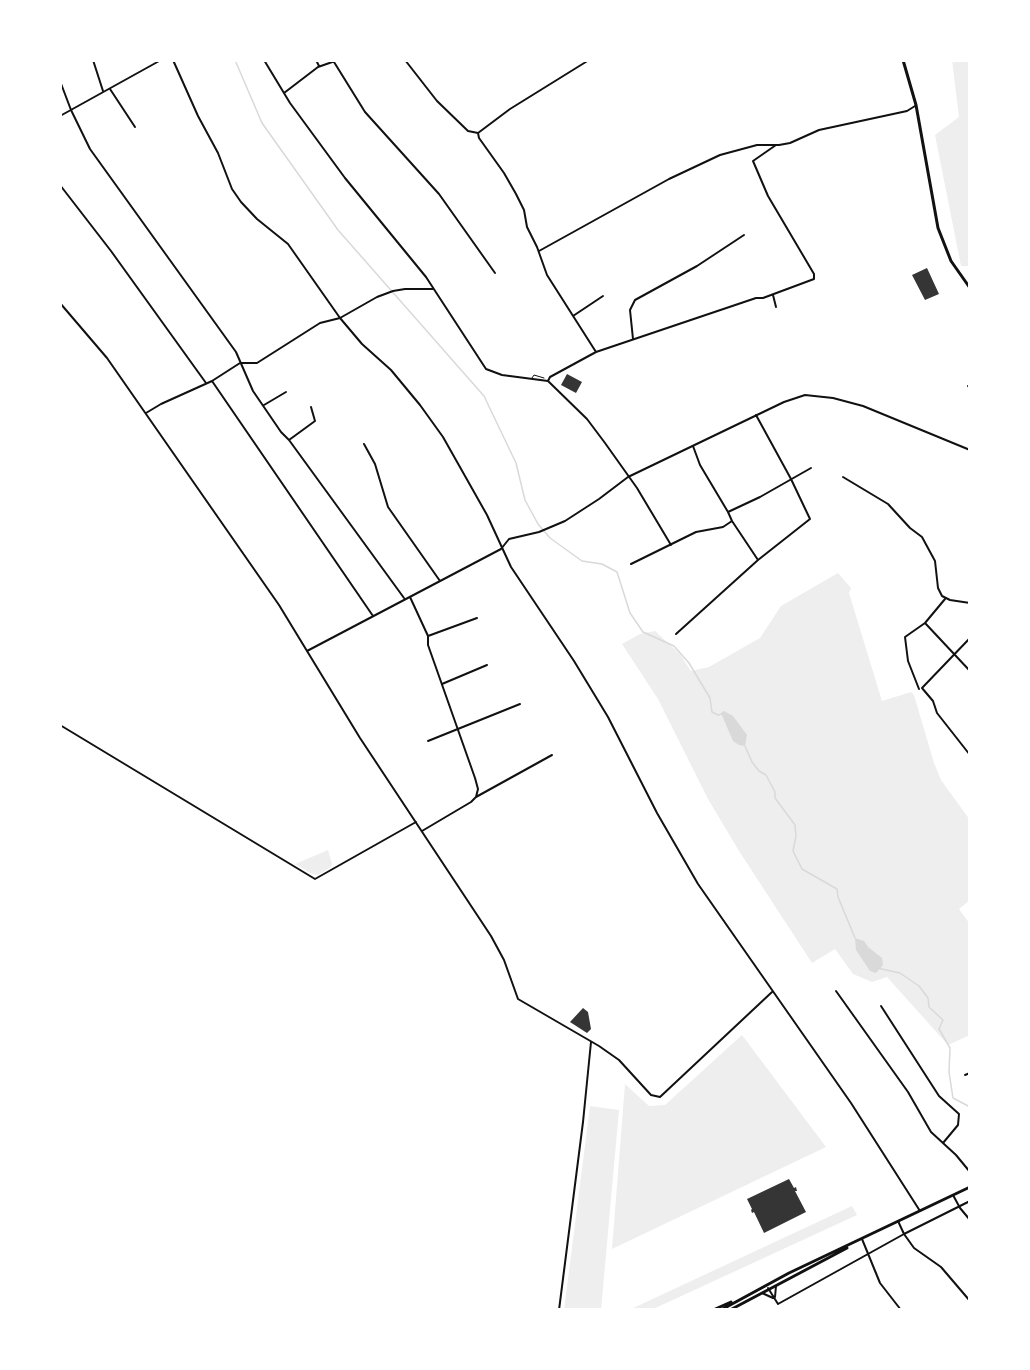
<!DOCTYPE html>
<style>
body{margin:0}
#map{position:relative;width:1030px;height:1370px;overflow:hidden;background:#fff;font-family:Helvetica,sans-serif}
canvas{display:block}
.frame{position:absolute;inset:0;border:62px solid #fff;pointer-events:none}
</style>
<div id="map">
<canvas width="1030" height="1370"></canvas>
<div class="frame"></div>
</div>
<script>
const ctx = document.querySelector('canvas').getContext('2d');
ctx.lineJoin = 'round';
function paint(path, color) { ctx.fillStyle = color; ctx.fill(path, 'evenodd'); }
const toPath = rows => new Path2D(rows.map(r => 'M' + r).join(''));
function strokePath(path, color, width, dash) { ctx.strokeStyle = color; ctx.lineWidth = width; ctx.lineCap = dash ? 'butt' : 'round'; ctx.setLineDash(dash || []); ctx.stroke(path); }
const green = toPath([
 [952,60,970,60,970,266,961,266,935,135,959,117],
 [838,573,851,588,849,593,882,701,911,692,914,695,934,763,941,780,970,820,970,900,959,909,970,924,970,1035,948,1045,887,977,872,982,853,974,835,949,812,963,739,851,708,799,658,699,622,644,640,634,655,631,680,654,691,671,709,667,760,638,781,606],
 [328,850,332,864,331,867,318,875,312,874,295,864],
 [742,1035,826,1147,612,1249,625,1084,649,1106,665,1105],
 [590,1106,619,1110,601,1310,564,1310],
 [852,1206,857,1215,651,1310,629,1310]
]);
const water = toPath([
 [724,711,733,716,747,735,745,746,739,745,733,741,721,713],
 [855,938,864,941,868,947,882,958,883,965,876,973,870,971,856,950]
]);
const stream = toPath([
 [235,60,262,123,338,230,484,396,516,463,525,500,538,524,550,538,582,561,602,564,617,572,630,613,643,632,674,646,689,663,710,698,712,712,718,715,722,714],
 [745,746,752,762,759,771,766,775,775,792,775,798,795,825,796,836,793,851,802,869,837,889,838,897,855,938],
 [877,968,900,973,919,986,928,998,929,1007,943,1020,939,1029,950,1048,949,1072,953,1098,970,1107]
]);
const building = toPath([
 [927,268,939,294,925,300,912,275],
 [567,374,582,382,576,393,561,385],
 [583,1008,588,1012,591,1029,587,1033,570,1022],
 [789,1179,794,1188,796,1187,797,1191,795,1191,806,1212,764,1233,754,1212,752,1213,751,1210,752,1209,747,1199]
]);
const service = toPath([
 [532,378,534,375,544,378]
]);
const minor = toPath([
 [93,60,103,91],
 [165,60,166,60],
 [173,60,198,116,218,153,232,189,241,202,257,219,288,244,340,318,362,344,391,370,420,405,443,437,487,515,511,567,574,661,608,717,657,813,698,884,851,1103,920,1211],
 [264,60,290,103,345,178,426,277,486,369,502,375,548,381,587,419,605,443,637,488,671,545],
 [316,60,319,66],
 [405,60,437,101,468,131,478,133],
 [334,62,365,112,439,194,495,273],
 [60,81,71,110,90,149,236,352,253,391,281,432,289,440,404,598],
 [110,89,135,127],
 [284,93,318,67,338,60],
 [60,116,161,60],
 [478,133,479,138,504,173,516,194,524,210,527,227,537,247,547,275,596,352],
 [478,133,510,109,589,60],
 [60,185,111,251,206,383],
 [539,251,669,179,720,155,757,145,779,145,790,143,819,130,907,111,915,106],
 [773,295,776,307],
 [60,303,107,358,279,605,360,738,491,936,504,960,518,999,599,1046,619,1060,651,1095,660,1097,772,992],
 [573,316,603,296],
 [633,339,630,310,635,300,697,266,744,235],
 [212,381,373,616],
 [548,381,550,377,596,352,756,298,763,298,814,279,814,274,768,196,753,161,776,145],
 [968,386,970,387],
 [264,405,286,392],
 [146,413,161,404,212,381,240,363,257,363,320,323,340,318,377,297,393,291,405,289,433,289],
 [289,440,315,421,311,407],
 [364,444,375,464,388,507,440,581],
 [693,446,700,465,728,512],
 [843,477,888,504,910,528,922,537,935,561,938,588,942,596,950,600,970,603],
 [732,521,758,560],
 [631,564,696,532,723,527,732,521,728,512,760,497,811,468],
 [410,597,428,636,428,645,475,778,478,789,476,797],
 [925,623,970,671],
 [676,634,758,560,810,519,791,479,756,415],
 [428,636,477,618],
 [970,638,922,688,933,701,937,713,970,755],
 [307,651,501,549,509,539,539,532,565,521,599,499,628,477,784,402,805,395,833,398,863,406,970,450],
 [442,684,487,665],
 [919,689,908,661,905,637,925,623,945,599],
 [60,725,315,879,416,822],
 [428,741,520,704],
 [422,831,471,802,476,797,552,755],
 [836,991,908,1092,931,1132,956,1155,970,1172],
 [881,1006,939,1096,959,1114,958,1125,943,1143],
 [965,1075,970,1073],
 [953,1195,960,1208,970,1220],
 [898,1221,904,1234,914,1248,941,1267,970,1301],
 [862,1239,880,1283,901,1310],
 [768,1288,778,1304,904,1234,970,1201],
 [762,1293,773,1298],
 [775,1297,776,1286],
 [559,1310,583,1122,591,1042]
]);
const primary = toPath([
 [903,60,916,105,938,228,951,261,970,288],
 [713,1310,731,1302],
 [721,1310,789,1273,970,1187],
 [730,1310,847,1248]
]);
paint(green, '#eee');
paint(water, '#d9d9d9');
strokePath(stream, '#d9d9d9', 1.5);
paint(building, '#353535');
strokePath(service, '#111', 1);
strokePath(minor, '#111', 2);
strokePath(primary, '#111', 3);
</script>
